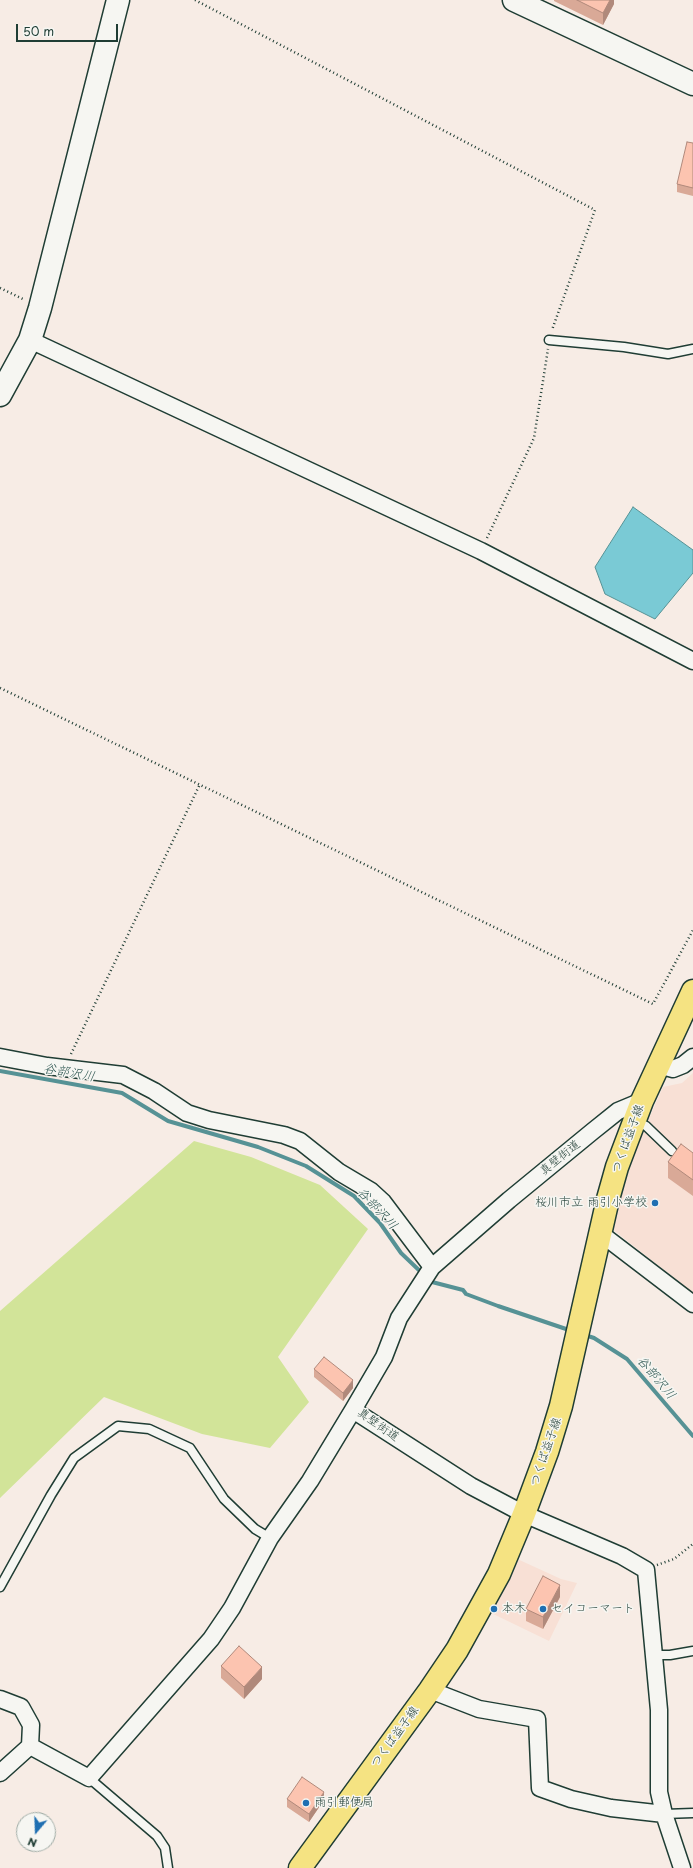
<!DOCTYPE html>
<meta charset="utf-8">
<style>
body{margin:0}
#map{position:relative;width:693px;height:1868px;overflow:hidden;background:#f7ece5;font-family:"Playpen Sans",sans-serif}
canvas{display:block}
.north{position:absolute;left:16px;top:1812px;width:40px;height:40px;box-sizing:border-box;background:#f6f6f2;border:1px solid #a0aca6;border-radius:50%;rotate:199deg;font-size:11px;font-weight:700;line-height:16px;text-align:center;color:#1f3d34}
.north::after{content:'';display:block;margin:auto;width:14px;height:18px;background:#1f6fb2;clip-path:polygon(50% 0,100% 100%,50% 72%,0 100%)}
.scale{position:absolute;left:16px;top:24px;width:102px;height:18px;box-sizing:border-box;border:2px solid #1f3d34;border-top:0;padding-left:5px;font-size:12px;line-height:14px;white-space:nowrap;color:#1f3d34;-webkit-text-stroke:3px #f6f6f2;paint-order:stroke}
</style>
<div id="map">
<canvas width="693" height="1868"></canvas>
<div class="north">N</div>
<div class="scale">50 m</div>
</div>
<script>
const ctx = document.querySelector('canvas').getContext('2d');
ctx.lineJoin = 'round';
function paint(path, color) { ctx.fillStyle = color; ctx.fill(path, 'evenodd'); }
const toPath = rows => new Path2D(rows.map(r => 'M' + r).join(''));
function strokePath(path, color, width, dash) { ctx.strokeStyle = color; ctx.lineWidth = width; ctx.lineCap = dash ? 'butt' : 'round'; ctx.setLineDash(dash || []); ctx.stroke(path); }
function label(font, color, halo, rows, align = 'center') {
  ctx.font = font + ' "Playpen Sans","Klee One",sans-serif'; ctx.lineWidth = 3; ctx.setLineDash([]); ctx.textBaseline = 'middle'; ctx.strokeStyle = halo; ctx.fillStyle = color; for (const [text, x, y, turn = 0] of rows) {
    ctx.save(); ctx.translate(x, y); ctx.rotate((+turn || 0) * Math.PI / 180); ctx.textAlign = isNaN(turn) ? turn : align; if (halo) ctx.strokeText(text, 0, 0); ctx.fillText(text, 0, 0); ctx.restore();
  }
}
const built = toPath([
 [693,1073,693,1293,611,1228,623,1177,663,1087,682,1083],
 [513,1557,561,1579,577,1583,549,1641,487,1611]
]);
const green = toPath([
 [194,1141,251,1157,320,1185,368,1229,278,1357,309,1402,270,1448,202,1434,104,1397,0,1498,0,1311]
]);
const water = toPath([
 [633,507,693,550,693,573,655,619,605,594,595,567,633,507]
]);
const stream = toPath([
 [0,1071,122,1093,168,1121,258,1147,306,1166,354,1196,380,1223,401,1253,423,1274],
 [428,1278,432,1282,463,1290,466,1294,498,1306,572,1331],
 [585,1335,594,1338,627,1359,693,1436]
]);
const path = toPath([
 [195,0,595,210,552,330],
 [0,288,25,300],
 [487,538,534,438,548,349],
 [0,688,653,1004,693,930],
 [71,1054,200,784],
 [657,1565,674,1559,693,1544]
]);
const lane = toPath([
 [549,340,624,347,668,354,693,349],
 [635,1121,646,1126,672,1151],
 [0,1587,51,1495,74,1458,118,1426,149,1429,190,1448,224,1499,255,1529,270,1538],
 [654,1655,670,1655,693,1651],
 [89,1778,157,1836,165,1848,168,1868],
 [664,1814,693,1813]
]);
const street = toPath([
 [30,340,481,551,693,661],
 [0,1057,47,1066,123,1075,154,1091,187,1113,209,1120,284,1135,300,1141,339,1172,371,1191,383,1202,432,1267],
 [658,1065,673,1069,683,1065,693,1057],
 [600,1233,693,1304],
 [353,1410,471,1486,524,1514,622,1556,646,1570,659,1710,659,1792,664,1814,682,1868],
 [430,1690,479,1709,537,1719,540,1788,571,1799,611,1808,664,1814],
 [0,1699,21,1707,31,1725,30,1746,0,1773],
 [30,1746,89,1778,211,1639,232,1608,270,1538,310,1481,353,1410,384,1357,399,1318,432,1267,509,1200,593,1131,618,1111,642,1101]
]);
const secondary = toPath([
 [514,0,693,84],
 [0,395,30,340,40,308,118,0]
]);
const primary = toPath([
 [300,1868,430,1690,457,1650,499,1574,524,1514,547,1452,561,1406,608,1199,617,1167,642,1101,693,991]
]);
const wall = toPath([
 [554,0,614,0,614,4,603,25,554,1],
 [693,143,693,196,677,192,677,184],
 [693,1153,693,1196,668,1178,668,1162],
 [314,1369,353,1388,343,1401,314,1377],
 [560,1597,543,1629,526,1621,526,1609],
 [221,1666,262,1679,244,1699,221,1678],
 [287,1799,324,1800,309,1822,287,1807]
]);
const shadedWall = toPath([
 [610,0,614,0,614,4,603,25,603,13],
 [353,1380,353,1388,343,1401,343,1393],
 [560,1585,560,1597,543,1629,543,1617],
 [262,1667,262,1679,244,1699,244,1687],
 [324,1792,324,1800,309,1822,309,1814]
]);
const building = toPath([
 [577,0,610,0,603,13,577,0],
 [687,142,693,143,693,188,677,184,687,142],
 [681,1144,693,1153,693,1180,668,1162,681,1144],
 [324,1357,353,1380,343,1393,314,1369,324,1357],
 [543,1576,560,1585,543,1617,526,1609,543,1576],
 [239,1646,262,1667,244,1687,221,1666,239,1646],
 [302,1777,324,1792,309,1814,287,1799,302,1777]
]);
const markers = [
 [655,1203,4,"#1f6fb2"],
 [494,1609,4,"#1f6fb2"],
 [543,1609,4,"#1f6fb2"],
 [306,1803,4,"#1f6fb2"]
];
const streetNames = [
 ["つくば益子線",628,1139,-70],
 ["真壁街道",560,1158,-39],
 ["真壁街道",378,1425,35],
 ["つくば益子線",546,1452,-71],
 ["つくば益子線",395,1737,-54]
];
const poiNames = [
 ["桜川市立 雨引小学校",647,1203,"right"],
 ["本木",502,1609],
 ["セイコーマート",551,1609],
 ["雨引郵便局",314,1803]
];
const waterNames = [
 ["谷部沢川",69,1073,10],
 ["谷部沢川",377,1209,47],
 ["谷部沢川",656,1378,50]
];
paint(built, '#f8e0d5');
paint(green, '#d2e499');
paint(water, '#7acad5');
strokePath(water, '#569295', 1);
strokePath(stream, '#569295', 4);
strokePath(lane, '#1f3d34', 11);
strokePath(street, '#1f3d34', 19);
strokePath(secondary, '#1f3d34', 25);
strokePath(primary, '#1f3d34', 25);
strokePath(path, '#1f3d34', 2.5, [1, 3]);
strokePath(lane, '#f6f6f2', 8);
strokePath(street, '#f6f6f2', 16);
strokePath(secondary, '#f6f6f2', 22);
strokePath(primary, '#f5e382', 22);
paint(wall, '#d9a997');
paint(shadedWall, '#b0897b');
paint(building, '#fcc4b0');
strokePath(building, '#b0897b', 1);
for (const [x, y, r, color] of markers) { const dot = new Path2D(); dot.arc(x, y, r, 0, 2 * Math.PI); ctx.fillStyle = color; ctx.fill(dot); strokePath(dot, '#f6f6f2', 1.5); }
label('12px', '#1f3d34', '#f6f6f2', streetNames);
label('12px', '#1f3d34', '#f6f6f2', poiNames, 'left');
label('italic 13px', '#315954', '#f6f6f2', waterNames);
</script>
